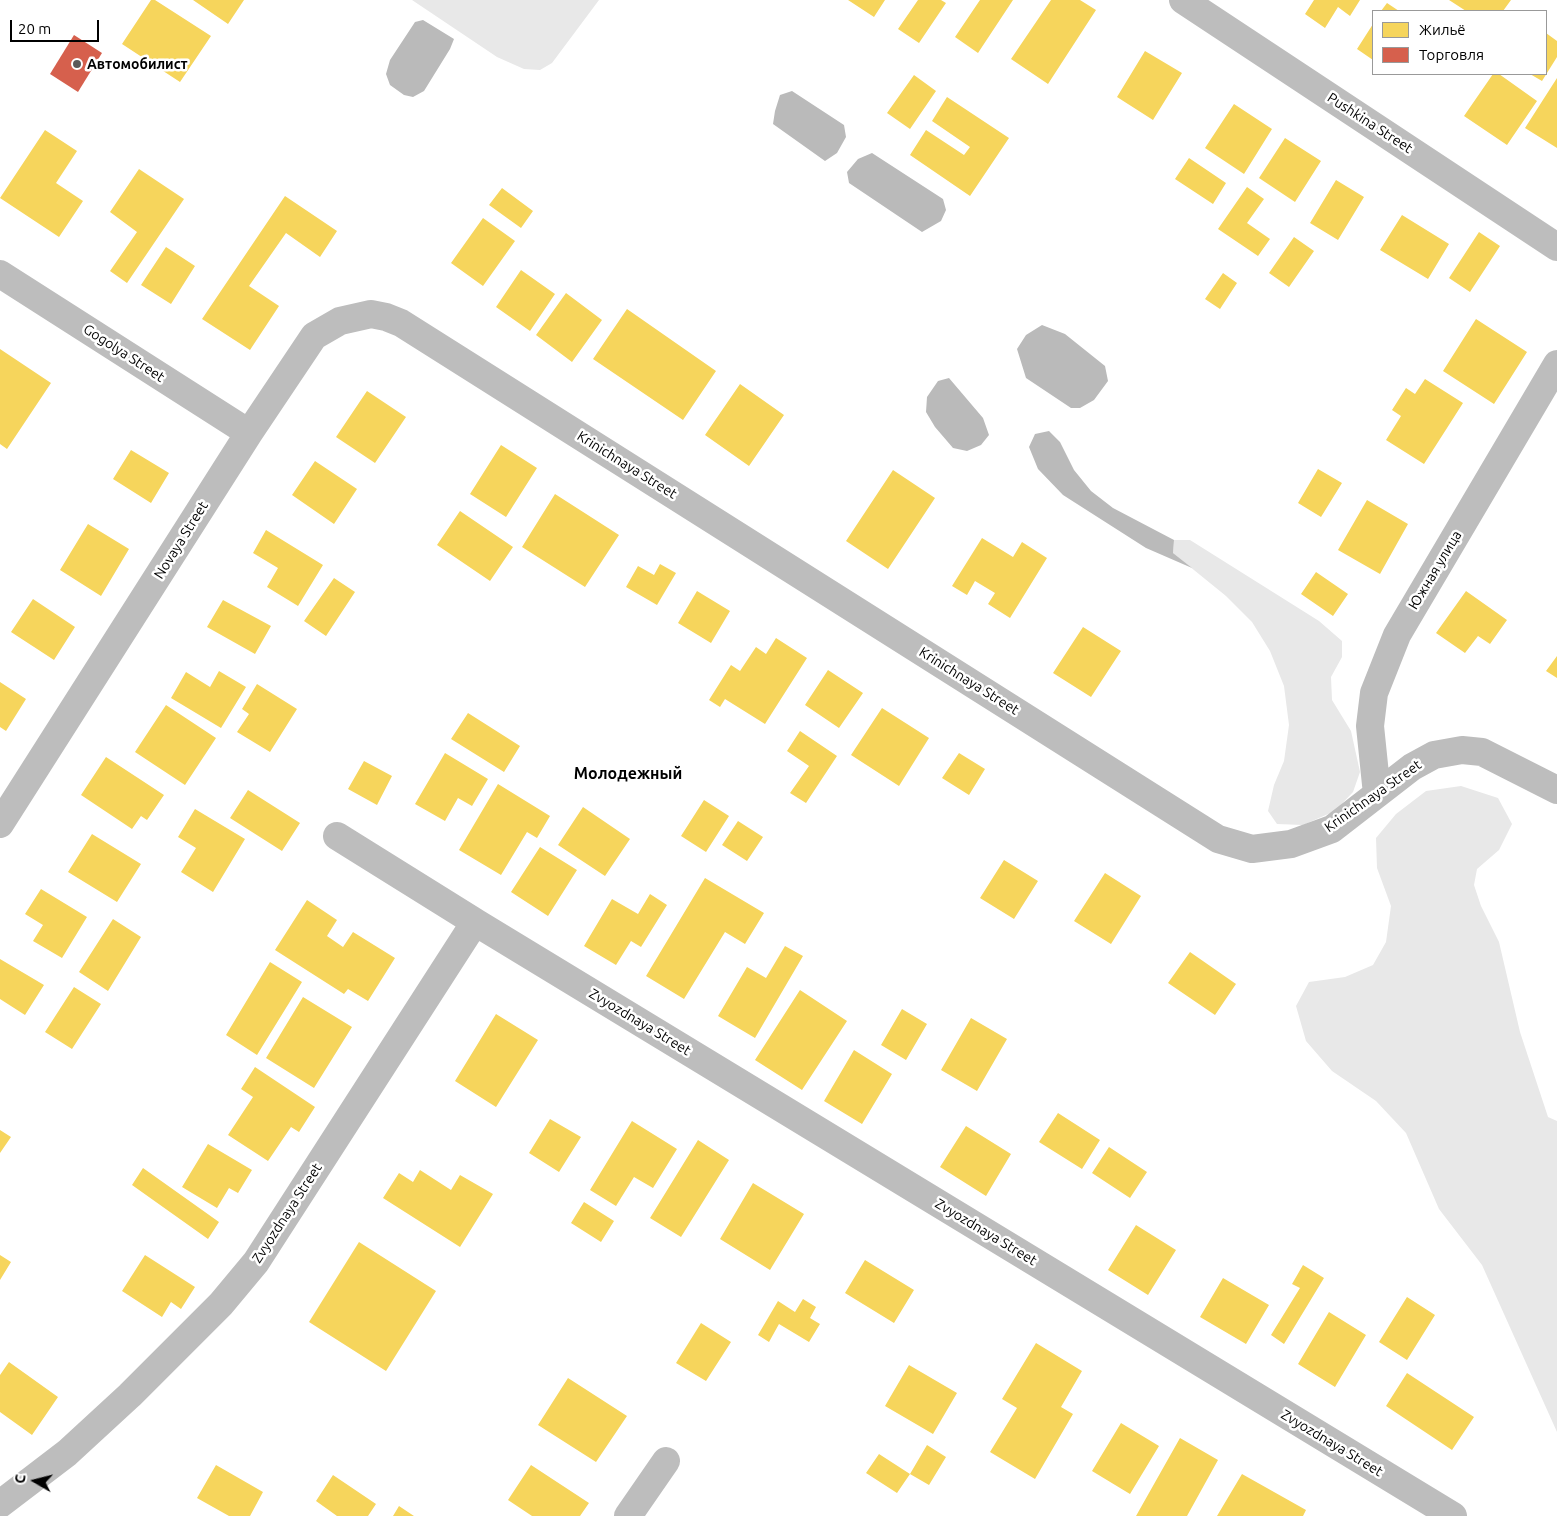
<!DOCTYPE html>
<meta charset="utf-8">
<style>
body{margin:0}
#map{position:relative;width:1557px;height:1516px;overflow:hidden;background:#fff;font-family:Ubuntu,sans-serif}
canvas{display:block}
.legend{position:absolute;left:1372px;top:10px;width:175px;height:65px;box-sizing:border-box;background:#fff;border:1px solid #999;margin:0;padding:6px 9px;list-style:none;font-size:15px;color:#000}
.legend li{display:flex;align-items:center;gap:10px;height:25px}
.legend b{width:25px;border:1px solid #999}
.north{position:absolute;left:10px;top:1456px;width:50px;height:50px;-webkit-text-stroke:4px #fff;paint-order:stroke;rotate:278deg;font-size:14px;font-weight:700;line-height:20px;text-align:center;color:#000}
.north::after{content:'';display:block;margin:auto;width:18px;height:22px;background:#000;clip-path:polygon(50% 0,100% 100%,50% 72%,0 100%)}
.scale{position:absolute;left:10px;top:20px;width:89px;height:22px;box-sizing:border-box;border:2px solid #000;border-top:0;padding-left:6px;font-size:15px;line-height:18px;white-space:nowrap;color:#000;-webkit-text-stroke:4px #fff;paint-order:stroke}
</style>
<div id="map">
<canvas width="1557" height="1516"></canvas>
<ul class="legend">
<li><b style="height:14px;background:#f6d55c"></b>Жильё</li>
<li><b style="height:14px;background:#d6604d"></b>Торговля</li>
</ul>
<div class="north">С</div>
<div class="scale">20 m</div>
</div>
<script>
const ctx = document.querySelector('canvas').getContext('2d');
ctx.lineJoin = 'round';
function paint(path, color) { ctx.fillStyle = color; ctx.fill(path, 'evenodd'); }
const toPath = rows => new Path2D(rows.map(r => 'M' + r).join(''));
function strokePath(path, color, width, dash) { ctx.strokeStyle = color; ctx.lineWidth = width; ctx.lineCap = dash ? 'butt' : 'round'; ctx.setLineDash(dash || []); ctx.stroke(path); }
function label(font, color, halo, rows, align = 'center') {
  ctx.font = font + ' Ubuntu,sans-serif'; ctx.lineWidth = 5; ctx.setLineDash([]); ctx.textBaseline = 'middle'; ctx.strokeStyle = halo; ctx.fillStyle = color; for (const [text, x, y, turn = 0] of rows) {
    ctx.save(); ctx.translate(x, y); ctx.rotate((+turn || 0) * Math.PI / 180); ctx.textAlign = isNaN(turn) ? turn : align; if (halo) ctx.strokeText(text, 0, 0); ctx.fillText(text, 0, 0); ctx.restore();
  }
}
const green = toPath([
 [412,0,599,0,552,63,540,70,524,69,497,57],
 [1174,540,1190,540,1319,621,1342,641,1342,657,1331,677,1332,700,1351,731,1360,772,1353,792,1335,811,1303,825,1277,824,1268,811,1274,785,1284,761,1289,725,1284,686,1270,651,1252,622,1226,596,1173,553],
 [1461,786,1498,798,1512,824,1499,850,1477,869,1474,885,1481,906,1499,942,1520,1032,1548,1117,1557,1121,1557,1432,1482,1265,1439,1209,1406,1133,1376,1101,1332,1071,1306,1041,1296,1006,1309,982,1345,977,1373,965,1386,942,1391,906,1377,868,1376,838,1396,814,1426,791]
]);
const water = toPath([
 [423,20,454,39,450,49,424,91,413,97,404,95,390,85,386,74,390,60,415,22],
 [792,91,844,125,846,137,837,153,825,161,773,124,775,111,780,95],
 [872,153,943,199,946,210,941,221,922,232,849,183,847,172,858,159],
 [1042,325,1065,334,1105,366,1108,381,1094,400,1080,408,1071,408,1026,378,1017,349,1026,335],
 [949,378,983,418,989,435,981,445,967,451,953,448,935,427,926,412,927,397,938,381],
 [1049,431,1060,442,1074,470,1091,491,1113,508,1174,540,1173,553,1192,568,1146,548,1063,495,1038,469,1029,447,1035,434]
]);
const homes = toPath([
 [151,0,155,0,211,36,180,82,122,44],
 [193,0,244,0,228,24],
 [848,0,885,0,874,17],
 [918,0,941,0,946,3,919,43,898,29],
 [980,0,1013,0,978,53,955,37],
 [1051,0,1080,0,1096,10,1048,84,1011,59],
 [1314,0,1360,0,1350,16,1338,7,1325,28,1305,14],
 [1449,0,1511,0,1503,11,1466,11],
 [1387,3,1399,11,1381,11],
 [1373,24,1373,60,1357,49],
 [1546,33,1557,41,1557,57,1542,81,1530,74,1546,74],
 [1145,51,1182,73,1153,120,1117,97],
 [1493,74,1499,74,1537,101,1507,145,1464,116],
 [914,75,936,91,910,129,887,113],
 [1557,78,1557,148,1525,128],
 [947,97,1009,138,970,196,910,155,926,130,964,155,970,147,932,121],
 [1234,104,1272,129,1244,174,1205,148],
 [45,130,77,151,56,183,83,201,59,237,0,198],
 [1285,138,1321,161,1295,202,1259,178],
 [1189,158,1226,183,1213,204,1175,179],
 [139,169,184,199,127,283,110,271,137,232,110,212],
 [1336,180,1364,197,1338,240,1310,223],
 [1247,187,1264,199,1247,223,1270,239,1258,256,1218,229],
 [502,188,533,211,521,228,489,205],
 [285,196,337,231,320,257,286,233,249,286,279,306,250,350,202,319],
 [1402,215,1449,244,1428,279,1380,250],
 [483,218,515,241,483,286,451,263],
 [1479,232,1500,246,1470,292,1449,278],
 [1294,237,1314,251,1289,287,1269,273],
 [166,247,195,266,171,304,141,285],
 [521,270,555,294,530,331,496,307],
 [1223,273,1237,283,1220,309,1205,299],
 [566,293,602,320,572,362,536,335],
 [627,309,716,371,683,420,593,359],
 [1476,319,1527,352,1494,404,1443,371],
 [0,349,51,383,7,449,0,444],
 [1425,379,1463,403,1424,464,1386,440,1401,416,1392,410,1406,388,1415,394],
 [740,384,784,415,749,466,705,435],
 [367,391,406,417,375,463,336,437],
 [501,445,537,468,506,517,470,494],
 [131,450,169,473,151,503,113,479],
 [315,461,357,489,334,524,292,495],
 [1318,469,1342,483,1321,517,1298,503],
 [893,470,935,498,888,569,846,541],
 [555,494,619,535,585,587,522,547],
 [1367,500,1408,524,1380,574,1338,550],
 [460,511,513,547,490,581,437,545],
 [88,524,129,549,101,596,60,570],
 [266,530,323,565,298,606,267,587,278,568,253,553],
 [982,538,1013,557,1022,542,1047,558,1010,618,988,604,995,593,975,581,967,595,952,586],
 [660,564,676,573,657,605,626,587,638,566,654,575],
 [1316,572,1348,594,1333,616,1301,594],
 [334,578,355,592,326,636,304,621],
 [697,591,730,611,711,643,678,623],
 [1466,591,1507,620,1490,644,1478,636,1465,653,1436,633],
 [33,599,75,627,54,660,11,632],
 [223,600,271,626,255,654,207,627],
 [1083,627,1121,651,1091,697,1053,673],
 [776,638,807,658,765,724,725,699,720,707,709,700,731,665,740,671,756,647,766,654],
 [1557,656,1557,678,1546,671],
 [828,670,863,693,839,728,805,705],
 [219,671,246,687,221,728,171,698,186,672,210,687],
 [0,682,26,699,6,731,0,727],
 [257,684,297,709,270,752,237,732,249,714,242,709],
 [166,705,216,738,185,785,135,752],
 [882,708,929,738,899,786,851,755],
 [468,713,520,746,504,772,451,739],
 [800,731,837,756,806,803,790,793,809,766,787,751],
 [445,753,488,779,472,806,458,798,445,821,415,804],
 [959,753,985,769,969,795,942,778],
 [106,757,164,795,147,820,141,816,132,829,81,795],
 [364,761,392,776,377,805,348,789],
 [498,784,550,816,537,838,527,832,501,875,459,850],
 [248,790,300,823,282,851,230,818],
 [704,800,729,816,706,852,681,836],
 [583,807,630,839,605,876,558,845],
 [195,809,245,839,213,892,181,872,196,848,178,837],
 [738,821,763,837,747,861,722,845],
 [92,834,141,864,117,902,68,872],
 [540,847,577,870,548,916,511,892],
 [1004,860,1038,881,1014,919,980,898],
 [1105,873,1141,896,1111,944,1074,921],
 [705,878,764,913,745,944,725,932,684,999,646,976],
 [41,889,87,917,62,958,33,941,43,925,25,914],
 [650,894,667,905,641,947,631,941,616,965,584,946,612,899,638,914],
 [307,900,337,920,327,936,343,947,353,932,395,958,368,1001,348,989,344,994,275,950],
 [113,919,141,937,108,991,79,972],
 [785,946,803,956,755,1038,718,1016,747,967,766,978],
 [1190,952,1236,984,1215,1015,1168,983],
 [0,959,44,985,25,1015,0,999],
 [270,962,302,982,257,1055,226,1035],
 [74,987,101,1004,72,1049,45,1032],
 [800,990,847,1021,802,1090,755,1060],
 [303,997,352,1027,314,1088,266,1058],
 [902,1009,927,1024,906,1060,881,1045],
 [496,1014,538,1040,496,1107,455,1081],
 [971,1018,1007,1039,977,1091,941,1070],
 [854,1050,892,1074,862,1124,824,1101],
 [255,1067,315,1107,299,1132,291,1127,268,1161,228,1135,253,1097,241,1089],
 [1058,1113,1100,1140,1082,1169,1039,1142],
 [550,1119,581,1137,559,1172,529,1153],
 [632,1121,677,1149,653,1188,634,1177,616,1206,590,1190],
 [966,1126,1011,1154,986,1196,940,1167],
 [0,1130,11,1137,0,1153],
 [698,1140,729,1160,681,1237,650,1218],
 [208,1144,252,1170,238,1193,229,1188,217,1208,182,1187],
 [1109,1147,1147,1172,1130,1198,1092,1173],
 [143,1168,219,1222,208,1239,132,1185],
 [420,1170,451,1190,460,1175,493,1194,460,1247,383,1198,399,1173,413,1182],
 [753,1183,804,1214,770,1270,720,1239],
 [584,1202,614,1221,601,1242,571,1223],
 [1136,1225,1176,1250,1148,1295,1108,1270],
 [359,1242,436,1291,386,1371,309,1322],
 [0,1255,11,1262,0,1280],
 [145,1255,195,1287,181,1309,171,1302,162,1317,122,1291],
 [865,1260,914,1290,894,1323,845,1293],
 [1303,1265,1324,1278,1284,1344,1271,1335,1300,1288,1292,1284],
 [1223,1278,1269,1305,1246,1344,1200,1317],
 [1407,1297,1435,1315,1407,1360,1379,1342],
 [803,1299,816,1307,810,1318,820,1324,809,1342,779,1324,769,1342,758,1335,778,1301,795,1312],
 [1329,1312,1366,1335,1335,1387,1298,1364],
 [701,1323,731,1342,706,1381,676,1363],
 [1036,1343,1082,1371,1061,1407,1073,1414,1035,1479,990,1452,1017,1408,1002,1399],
 [9,1362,58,1397,32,1435,0,1412,0,1375],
 [909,1365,957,1393,933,1434,885,1406],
 [1407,1373,1474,1417,1452,1450,1386,1406],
 [568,1378,627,1416,596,1462,538,1425],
 [1121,1423,1159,1446,1130,1494,1092,1471],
 [1180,1438,1218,1460,1187,1516,1136,1516],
 [927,1445,946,1457,929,1485,910,1474],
 [879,1454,910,1474,897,1493,866,1473],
 [216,1465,263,1492,250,1516,229,1516,197,1498],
 [531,1465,589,1503,580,1516,532,1516,508,1500],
 [1242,1474,1306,1510,1303,1516,1217,1516],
 [333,1475,376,1504,368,1516,337,1516,316,1501],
 [399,1506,414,1516,393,1516]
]);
const shops = toPath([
 [74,35,102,53,78,92,50,74]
]);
const minor = toPath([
 [1183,0,1557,247],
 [0,274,249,433],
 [1377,794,1370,726,1374,693,1397,635,1557,364],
 [0,824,249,433,314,336,340,321,371,314,386,317,401,323,1218,839,1252,849,1291,844,1332,829,1412,767,1434,755,1462,750,1482,752,1557,790],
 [337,836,475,922],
 [0,1504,67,1453,130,1395,221,1304,256,1262,475,922,1453,1516],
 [628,1516,666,1461]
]);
const markers = [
 [77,64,5,"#595959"]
];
const poiNames = [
 ["Автомобилист",87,64]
];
const streetNames = [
 ["Pushkina Street",1370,123,33],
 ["Gogolya Street",124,353,33],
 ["Krinichnaya Street",627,465,32],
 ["Novaya Street",181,540,-58],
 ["Южная улица",1435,570,-59],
 ["Krinichnaya Street",969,681,32],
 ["Krinichnaya Street",1373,796,-35],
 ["Zvyozdnaya Street",640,1022,31],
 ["Zvyozdnaya Street",287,1213,-57],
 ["Zvyozdnaya Street",986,1232,31],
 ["Zvyozdnaya Street",1332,1443,31]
];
const quarterNames = [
 ["Молодежный",628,774]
];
paint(green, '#e8e8e8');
paint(water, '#bababa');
paint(homes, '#f6d55c');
paint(shops, '#d6604d');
strokePath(minor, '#bdbdbd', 28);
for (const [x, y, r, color] of markers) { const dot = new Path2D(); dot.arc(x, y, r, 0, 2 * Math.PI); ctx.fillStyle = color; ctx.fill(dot); strokePath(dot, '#fff', 2); }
label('bold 14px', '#000', '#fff', poiNames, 'left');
label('14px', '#000', '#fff', streetNames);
label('bold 16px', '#000', '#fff', quarterNames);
</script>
